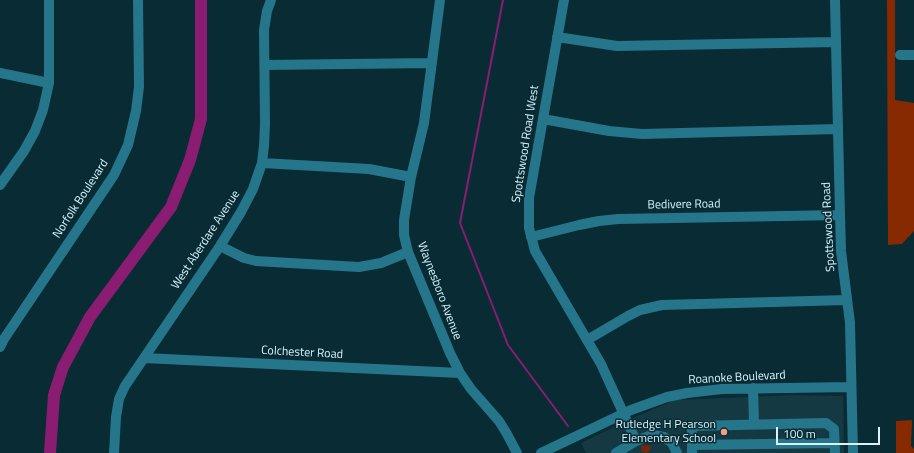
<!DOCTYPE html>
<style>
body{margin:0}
#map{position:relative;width:914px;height:453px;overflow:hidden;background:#092b34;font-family:"Titillium Web",sans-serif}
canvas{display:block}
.scale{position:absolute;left:776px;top:427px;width:104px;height:18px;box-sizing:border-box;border:2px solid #d8f3fc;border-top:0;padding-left:5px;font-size:12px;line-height:14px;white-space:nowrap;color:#d8f3fc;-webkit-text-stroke:3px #092b34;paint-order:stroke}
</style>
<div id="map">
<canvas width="914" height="453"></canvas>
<div class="scale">100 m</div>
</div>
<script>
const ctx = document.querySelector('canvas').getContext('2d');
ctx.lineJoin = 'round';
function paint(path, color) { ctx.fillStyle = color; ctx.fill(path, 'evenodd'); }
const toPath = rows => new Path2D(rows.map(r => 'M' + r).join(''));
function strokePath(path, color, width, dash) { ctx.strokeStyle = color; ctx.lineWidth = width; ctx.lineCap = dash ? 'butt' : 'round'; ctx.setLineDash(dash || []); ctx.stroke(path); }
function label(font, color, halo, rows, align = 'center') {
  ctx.font = font + ' "Titillium Web",sans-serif'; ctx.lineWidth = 3; ctx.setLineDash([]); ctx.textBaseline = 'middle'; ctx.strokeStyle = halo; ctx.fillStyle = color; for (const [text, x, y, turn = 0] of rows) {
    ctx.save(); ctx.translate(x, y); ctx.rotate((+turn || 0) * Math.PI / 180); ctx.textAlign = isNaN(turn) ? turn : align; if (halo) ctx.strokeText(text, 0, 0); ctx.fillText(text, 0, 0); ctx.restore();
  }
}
const built = toPath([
 [794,395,843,396,844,453,586,453,581,443,628,420,675,400]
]);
const green = toPath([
 [647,445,651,446,650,451,646,453,641,451,641,446]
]);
const forest = toPath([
 [887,0,895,0,895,100,914,103,914,231,902,244,888,245],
 [912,420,911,446,914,449,914,453,896,453,896,421]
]);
const stream = toPath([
 [503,0,460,223,508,345,568,426]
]);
const river = toPath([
 [50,453,54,395,63,367,90,317,171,207,190,160,201,119,201,0]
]);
const minor = toPath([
 [440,0,424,123,411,177,404,220,404,235,408,252,450,353,460,373,471,389,499,421,507,434,517,453],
 [564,0,529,198,529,228,535,251,601,364,636,441],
 [835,0,840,215,841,251,850,323,853,453],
 [557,37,617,46,836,42],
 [900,55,914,55],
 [265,65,432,63],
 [0,73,49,83],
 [543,119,609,131,642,134,838,129],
 [262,163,369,169,411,177],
 [0,185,24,151,35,131,43,110,49,83,49,0],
 [531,237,579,225,599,221,618,219,840,215],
 [220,246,244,258,256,261,359,267,381,263,408,252],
 [587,340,628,316,640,310,662,305,847,300],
 [0,347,4,339,114,175,128,145,136,111,139,87,138,0],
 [144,358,460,373],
 [753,388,754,424],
 [692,445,834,443],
 [114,453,116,417,119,399,125,386,220,246,241,212,253,189,262,163,264,146,265,124,264,30,267,11,271,0],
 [541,453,631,410,667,397,687,393,722,389,851,387],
 [616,453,636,441,652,435,664,437,672,443,677,453],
 [692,453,692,426,826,423,834,429,835,453]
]);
const markers = [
 [724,432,4,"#f39f84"]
];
const streetNames = [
 ["Spottswood Road West",526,144,-81],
 ["Norfolk Boulevard",81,199,-57],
 ["Bedivere Road",684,205,-1],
 ["Spottswood Road",829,227,-93],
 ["West Aberdare Avenue",206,240,-57],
 ["Waynesboro Avenue",439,291,69],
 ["Colchester Road",302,353,3],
 ["Roanoke Boulevard",737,378,-3]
];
const poiNames = [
 ["Rutledge H Pearson",716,425],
 ["Elementary School",716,439]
];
paint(built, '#143943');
paint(green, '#732608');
paint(forest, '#872a02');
strokePath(stream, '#8a1d71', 2);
strokePath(river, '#8a1d71', 12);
strokePath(minor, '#25768b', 10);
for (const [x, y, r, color] of markers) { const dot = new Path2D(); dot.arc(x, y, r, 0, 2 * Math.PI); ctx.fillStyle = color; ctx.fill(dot); strokePath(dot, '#092b34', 1.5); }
label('12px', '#d8f3fc', '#092b34', streetNames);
label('12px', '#d8f3fc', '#092b34', poiNames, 'right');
</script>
